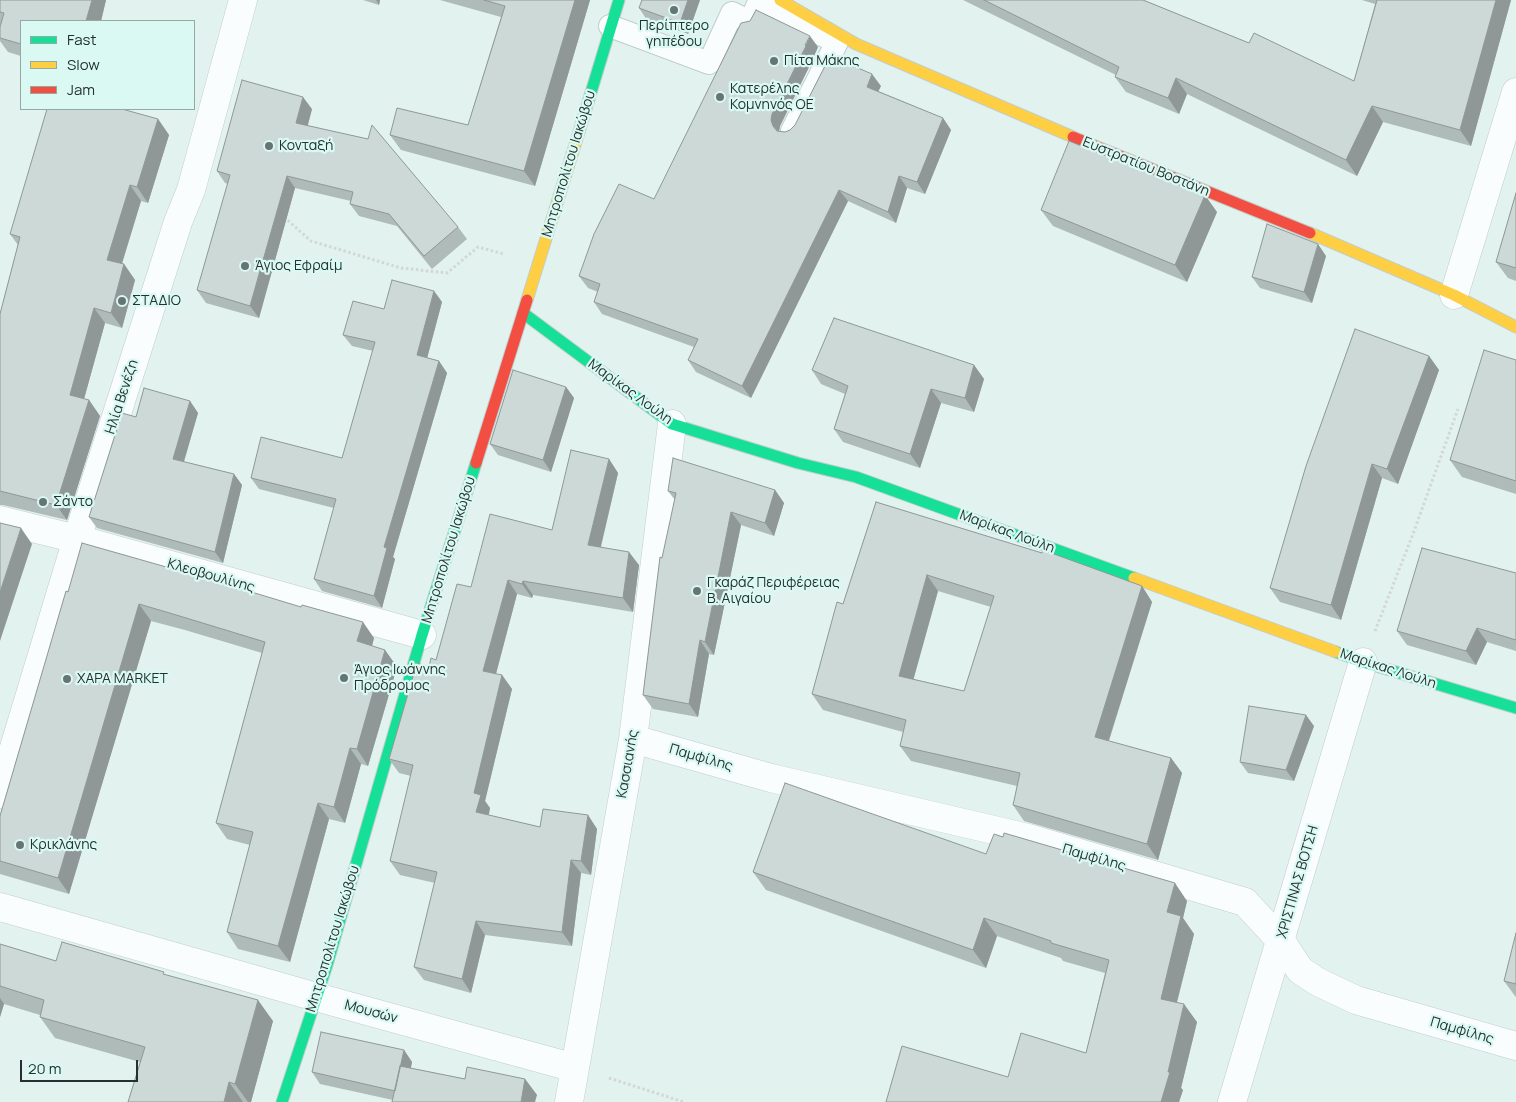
<!DOCTYPE html>
<meta charset="utf-8">
<style>
body{margin:0}
#map{position:relative;width:1516px;height:1102px;overflow:hidden;background:#e1f2ef;font-family:Manrope,sans-serif}
canvas{display:block}
.legend{position:absolute;left:20px;top:20px;width:175px;height:90px;box-sizing:border-box;background:#daf9f3;border:1px solid #92a9a4;margin:0;padding:6px 9px;list-style:none;font-size:15px;color:#25312e}
.legend li{display:flex;align-items:center;gap:10px;height:25px}
.legend b{width:25px;border:1px solid #92a9a4}
.scale{position:absolute;left:20px;top:1060px;width:118px;height:22px;box-sizing:border-box;border:2px solid #25312e;border-top:0;padding-left:6px;font-size:15px;line-height:18px;white-space:nowrap;color:#25312e;-webkit-text-stroke:4px #daf9f3;paint-order:stroke}
</style>
<div id="map">
<canvas width="1516" height="1102"></canvas>
<ul class="legend">
<li><b style="height:6px;background:#16e098"></b>Fast</li>
<li><b style="height:6px;background:#ffcf43"></b>Slow</li>
<li><b style="height:6px;background:#f24e42"></b>Jam</li>
</ul>
<div class="scale">20 m</div>
</div>
<script>
const ctx = document.querySelector('canvas').getContext('2d');
ctx.lineJoin = 'round';
const toPath = rows => new Path2D(rows.map(r => 'M' + r).join(''));
function strokePath(path, color, width, dash) { ctx.strokeStyle = color; ctx.lineWidth = width; ctx.lineCap = dash ? 'butt' : 'round'; ctx.setLineDash(dash || []); ctx.stroke(path); }
function paint(path, color) { ctx.fillStyle = color; ctx.fill(path, 'evenodd'); }
function label(font, color, halo, rows, align = 'center') {
  ctx.font = font + ' Manrope,sans-serif'; ctx.lineWidth = 4.5; ctx.setLineDash([]); ctx.textBaseline = 'middle'; ctx.strokeStyle = halo; ctx.fillStyle = color; for (const [text, x, y, turn = 0] of rows) {
    ctx.save(); ctx.translate(x, y); ctx.rotate((+turn || 0) * Math.PI / 180); ctx.textAlign = isNaN(turn) ? turn : align; if (halo) ctx.strokeText(text, 0, 0); ctx.fillText(text, 0, 0); ctx.restore();
  }
}
const path = toPath([
 [284,217,311,241,401,268,447,273,478,247,504,254],
 [1375,631,1413,534,1458,409],
 [609,1078,684,1102]
]);
const lane = toPath([
 [610,26,709,63,732,13,750,22,758,4,837,42,792,131]
]);
const street = toPath([
 [1454,295,1516,92],
 [0,520,77,539,422,635],
 [633,739,771,778,1028,838,1245,902,1281,941,1300,970,1318,982,1356,1000,1516,1046],
 [0,794,77,539,178,222,191,190,243,0],
 [0,907,316,997,575,1068],
 [569,1102,633,739,672,424],
 [1232,1102,1363,662]
]);
const fast = toPath([
 [579,132,619,0],
 [523,313,672,424,798,463,856,477,1134,578],
 [1336,652,1363,662,1516,708],
 [282,1102,327,965,422,635,476,463]
]);
const slow = toPath([
 [780,0,856,44,1073,137],
 [1310,233,1454,295,1516,327],
 [527,300,579,132],
 [1134,578,1336,652]
]);
const jam = toPath([
 [1073,137,1310,233],
 [476,463,527,300]
]);
const wall = toPath([
 [0,0,106,0,101,21,21,21,21,56,8,52,0,41,0,27,1,24,0,24],
 [363,0,380,0,379,5],
 [440,0,590,0,535,186,401,150,390,135,468,125,501,17],
 [700,0,688,34,647,20,639,8],
 [963,0,1143,0,1249,43,1354,81,1375,4,1362,0,1511,0,1471,146,1383,122,1357,176,1187,94,1179,114,1126,92,1115,77,1116,75],
 [818,47,814,56,814,57,780,126,779,131,785,132,790,130,881,86,878,91,943,118,951,130,925,194,907,188,896,223,848,201,751,398,696,372,688,360,694,347,602,314,594,302,598,292,588,288,579,276,654,199],
 [312,109,308,125,458,227,467,239,432,269,397,226,359,216,350,204,351,201,295,188,259,318,206,303,197,290,228,184,225,183,217,171],
 [158,119,169,135,148,203,141,201,122,264,124,264,135,280,122,328,105,323,84,399,89,400,100,416,67,520,3,505,0,505,0,314,18,245,10,234],
 [1516,193,1516,281,1508,278,1496,262],
 [1041,210,1217,212,1187,282,1053,226],
 [1326,256,1312,303,1260,288,1252,277],
 [434,291,442,302,427,358,439,361,447,373,393,557,395,559,382,608,322,591,314,579,334,508,259,489,251,478,342,458,373,351,352,346,343,335],
 [1429,356,1439,370,1398,484,1382,478,1341,620,1280,602,1270,588],
 [1516,360,1516,494,1462,477,1450,460],
 [974,365,984,379,974,412,941,403,920,468,843,442,834,429,845,394,821,384,812,370],
 [566,387,574,398,551,472,498,455,490,444],
 [190,401,198,413,184,462,234,474,242,485,223,563,97,528,89,517,136,417],
 [609,459,618,473,601,547,639,565,633,612,533,595,532,598,517,594,496,674,502,675,512,689,485,801,490,808,489,815,540,827,588,815,597,829,591,875,581,873,572,946,485,935,471,993,424,980,414,967,435,883,400,875,390,861,411,776,399,773,389,759,429,667,436,660,471,587,552,530],
 [775,490,784,503,774,536,741,525,714,655,709,654,698,717,653,709,643,695,662,558,675,500,668,491],
 [876,502,1142,586,1152,602,1109,741,1171,758,1182,773,1158,860,1024,821,1013,805,1017,786,911,761,900,746,903,732,823,710,812,694,843,604],
 [938,591,991,607,964,691,913,679],
 [1516,573,1516,651,1487,642,1476,665,1407,645,1397,631],
 [66,591,374,638,372,646,385,650,397,667,368,766,361,764,345,823,329,819,290,962,238,949,227,932,250,845,227,839,216,823,262,653,185,630,151,621,69,894,0,874,0,816],
 [1314,726,1294,781,1248,773,1240,762],
 [986,854,1187,901,1183,918,1194,934,1177,1003,1197,1022,1181,1088,1183,1090,1179,1102,886,1102,1008,1077,1086,1053,1105,973,1063,961,1061,958,997,936,986,968,766,890,753,872],
 [1516,933,1516,997,1515,996,1504,981],
 [0,944,56,961,166,975,273,1021,251,1102,128,1102,140,1062,55,1038,40,1017,40,1015,4,1004,0,1017],
 [404,1050,412,1062,411,1068,465,1079,525,1079,537,1095,393,1100,320,1084,312,1072]
]);
const shadedWall = toPath([
 [92,0,106,0,101,21,86,21],
 [376,0,380,0,379,5],
 [575,0,590,0,535,186,524,171],
 [688,0,700,0,688,34,680,23],
 [1496,0,1511,0,1471,146,1460,130],
 [810,36,818,47,814,56,814,57,780,126,779,132,773,126,771,120,772,114],
 [872,74,881,86,875,98,867,87],
 [1176,78,1187,94,1179,114,1168,98],
 [303,97,312,109,305,135,296,123],
 [1372,106,1383,122,1357,176,1346,160],
 [943,118,951,130,925,194,917,182],
 [158,119,169,135,148,203,137,187],
 [287,176,295,188,259,318,250,306],
 [899,176,907,188,896,223,888,212],
 [130,185,141,201,118,276,107,260],
 [839,190,848,201,751,398,742,386],
 [1205,195,1217,212,1187,282,1175,265],
 [1318,244,1326,256,1312,303,1304,292],
 [124,264,135,280,122,328,111,313],
 [434,291,442,302,425,366,417,355],
 [94,308,105,323,81,410,70,395],
 [1429,356,1439,370,1398,484,1387,469],
 [439,361,447,373,393,557,395,559,382,608,374,596,384,547],
 [974,365,984,379,974,412,965,398],
 [566,387,574,398,551,472,543,460],
 [931,389,941,403,920,468,910,454],
 [89,400,100,416,67,520,56,505],
 [190,401,198,413,181,471,173,459],
 [609,459,618,473,598,558,588,545],
 [1372,464,1382,478,1341,620,1331,605],
 [234,474,242,485,223,563,215,552],
 [775,490,784,503,774,536,765,523],
 [731,512,741,525,714,655,705,642],
 [21,528,32,544,0,641,0,592],
 [629,552,639,565,633,612,623,598],
 [927,575,938,591,910,692,899,676],
 [508,580,517,594,493,685,483,671],
 [523,581,533,595,532,598,522,584],
 [1142,586,1152,602,1105,752,1095,737],
 [139,604,151,621,69,894,58,878],
 [363,622,374,638,369,657,357,641],
 [1477,628,1487,642,1476,665,1466,651],
 [700,640,709,654,698,717,689,704],
 [385,650,397,667,368,766,357,749],
 [502,675,512,689,485,801,490,808,486,826,476,812,474,793],
 [1306,715,1314,726,1294,781,1286,770],
 [350,748,361,764,345,823,334,807],
 [1171,758,1182,773,1158,860,1147,844],
 [318,803,329,819,290,962,278,946],
 [588,815,597,829,591,875,581,861],
 [571,860,581,873,572,946,562,932],
 [1175,883,1187,901,1183,918,1194,934,1173,1017,1161,999,1167,912],
 [984,918,997,936,986,968,973,950],
 [476,921,485,935,471,993,462,979],
 [0,998,4,1004,0,1017],
 [258,1000,273,1021,251,1102,248,1102,235,1084],
 [1184,1004,1197,1022,1181,1088,1183,1090,1179,1102,1161,1102],
 [404,1050,412,1062,403,1102,395,1091],
 [525,1079,537,1095,535,1102,521,1102],
 [229,1082,243,1102,224,1102]
]);
const building = toPath([
 [0,0,92,0,86,21,21,21,21,44,0,38,0,27,4,13,0,12,0,0],
 [484,0,575,0,524,171,390,135,397,108,468,125,505,6,484,0],
 [642,0,688,0,680,23,639,8,642,0],
 [984,0,1143,0,1249,43,1254,33,1354,81,1377,0,1496,0,1460,130,1372,106,1346,160,1176,78,1168,98,1115,77,1119,67,984,0],
 [756,10,810,36,805,45,806,46,772,114,771,120,773,126,777,131,785,132,790,130,795,125,830,56,872,74,867,87,943,118,917,182,899,176,888,212,839,190,742,386,688,360,698,339,594,302,600,284,579,276,594,234,619,184,654,199,741,23,750,21,756,10],
 [242,80,303,97,296,123,368,139,372,125,458,227,424,256,389,214,350,204,353,192,287,176,250,306,197,290,230,175,217,171,242,80],
 [47,109,122,109,158,119,137,187,130,185,107,260,124,264,111,313,94,308,70,395,89,400,56,505,0,491,0,314,20,237,10,234,47,109],
 [1069,141,1205,195,1175,265,1041,210,1069,141],
 [1516,193,1516,268,1496,262,1516,193],
 [1267,224,1318,244,1304,292,1252,277,1267,224],
 [392,280,434,291,417,355,439,361,384,547,387,548,374,596,314,579,336,499,251,478,261,437,342,458,375,342,343,335,353,301,384,309,392,280],
 [834,318,974,365,965,398,931,389,910,454,834,429,848,386,812,370,834,318],
 [1355,329,1429,356,1387,469,1372,464,1331,605,1270,588,1306,466,1355,329],
 [1484,350,1516,360,1516,481,1450,460,1484,350],
 [513,370,566,387,543,460,490,444,513,370],
 [144,388,190,401,173,459,234,474,215,552,89,517,122,413,136,417,144,388],
 [571,450,609,459,588,545,629,552,623,598,523,581,522,584,508,580,483,671,502,675,474,793,481,795,476,812,540,827,543,809,588,815,581,861,571,860,562,932,476,921,462,979,414,967,437,872,390,861,413,765,389,759,417,663,429,667,431,658,436,660,457,584,471,587,490,514,552,530,571,450],
 [673,458,775,490,765,523,731,512,705,642,700,640,689,704,643,695,660,557,662,558,676,493,668,491,673,458],
 [876,502,1042,553,1043,550,1142,586,1095,737,1171,758,1147,844,1013,805,1020,773,900,746,906,720,812,694,837,602,843,604,876,502],
 [927,575,994,596,964,691,899,676,927,575],
 [0,523,21,528,0,592,0,523],
 [82,543,212,580,301,607,302,605,363,622,357,641,385,650,357,749,350,748,334,807,318,803,278,946,227,932,253,832,216,823,265,642,173,614,139,604,58,878,0,861,0,816,66,591,68,592,82,543],
 [1422,548,1516,573,1516,640,1477,628,1466,651,1397,631,1422,548],
 [1249,706,1306,715,1286,770,1240,762,1249,706],
 [785,783,986,854,994,834,1003,837,1004,833,1175,883,1167,912,1181,916,1161,999,1184,1004,1168,1072,1170,1072,1161,1102,886,1102,902,1046,1008,1077,1021,1033,1086,1053,1109,960,1051,943,1051,941,984,918,973,950,753,872,785,783],
 [1516,933,1516,984,1504,981,1516,933],
 [62,942,164,972,163,974,258,1000,235,1084,229,1082,224,1102,128,1102,145,1047,40,1017,44,1000,0,986,0,944,56,961,62,942],
 [321,1032,404,1050,395,1091,312,1072,321,1032],
 [400,1066,465,1079,467,1067,525,1079,521,1102,392,1102,400,1066]
]);
const markers = [
 [674,10,5,"#677572"],
 [774,61,5,"#677572"],
 [720,97,5,"#677572"],
 [269,146,5,"#677572"],
 [245,266,5,"#677572"],
 [122,301,5,"#677572"],
 [43,502,5,"#677572"],
 [697,591,5,"#677572"],
 [344,678,5,"#677572"],
 [67,679,5,"#677572"],
 [20,845,5,"#677572"]
];
const poiNames = [
 ["Περίπτερο",674,26,"center"],
 ["γηπέδου",674,42,"center"],
 ["Πίτα Μάκης",784,61],
 ["Κατερέλης",730,89],
 ["Κομνηνός ΟΕ",730,105],
 ["Κονταξή",279,146],
 ["Άγιος Εφραίμ",255,266],
 ["ΣΤΑΔΙΟ",132,301],
 ["Σάντο",53,502],
 ["Γκαράζ Περιφέρειας",707,583],
 ["Β. Αιγαίου",707,599],
 ["Άγιος Ιωάννης",354,670],
 ["Πρόδρομος",354,686],
 ["XAPA MARKET",77,679],
 ["Κρικλάνης",30,845]
];
const streetNames = [
 ["Μητροπολίτου Ιακώβου",569,164,-73],
 ["Ευστρατίου Βοστάνη",1146,167,22],
 ["Μαρίκας Λούλη",630,392,36],
 ["Ηλία Βενέζη",122,397,-72],
 ["Μαρίκας Λούλη",1007,532,20],
 ["Μητροπολίτου Ιακώβου",449,550,-73],
 ["Κλεοβουλίνης",211,576,16],
 ["Μαρίκας Λούλη",1388,669,18],
 ["Παμφίλης",701,758,16],
 ["Κασσιανής",628,764,-80],
 ["Παμφίλης",1094,858,16],
 ["ΧΡΙΣΤΙΝΑΣ ΒΟΤΣΗ",1298,882,-74],
 ["Μητροπολίτου Ιακώβου",333,939,-73],
 ["Μουσών",371,1012,15],
 ["Παμφίλης",1462,1031,16]
];
strokePath(lane, '#c1cecc', 24);
strokePath(street, '#c1cecc', 29);
strokePath(fast, '#c1cecc', 13);
strokePath(slow, '#c1cecc', 13);
strokePath(jam, '#c1cecc', 13);
strokePath(path, '#d3d7d6', 3, [2.5, 2.5]);
strokePath(lane, '#fafdfd', 22);
strokePath(street, '#fafdfd', 28);
strokePath(fast, '#16e098', 11);
strokePath(slow, '#ffcf43', 11);
strokePath(jam, '#f24e42', 11);
paint(wall, '#afbbb9');
paint(shadedWall, '#8f9896');
paint(building, '#ccd9d7');
strokePath(building, '#8f9896', 1);
for (const [x, y, r, color] of markers) { const dot = new Path2D(); dot.arc(x, y, r, 0, 2 * Math.PI); ctx.fillStyle = color; ctx.fill(dot); strokePath(dot, '#daf9f3', 2); }
label('14px', '#25312e', '#daf9f3', poiNames, 'left');
label('14px', '#25312e', '#daf9f3', streetNames);
</script>
